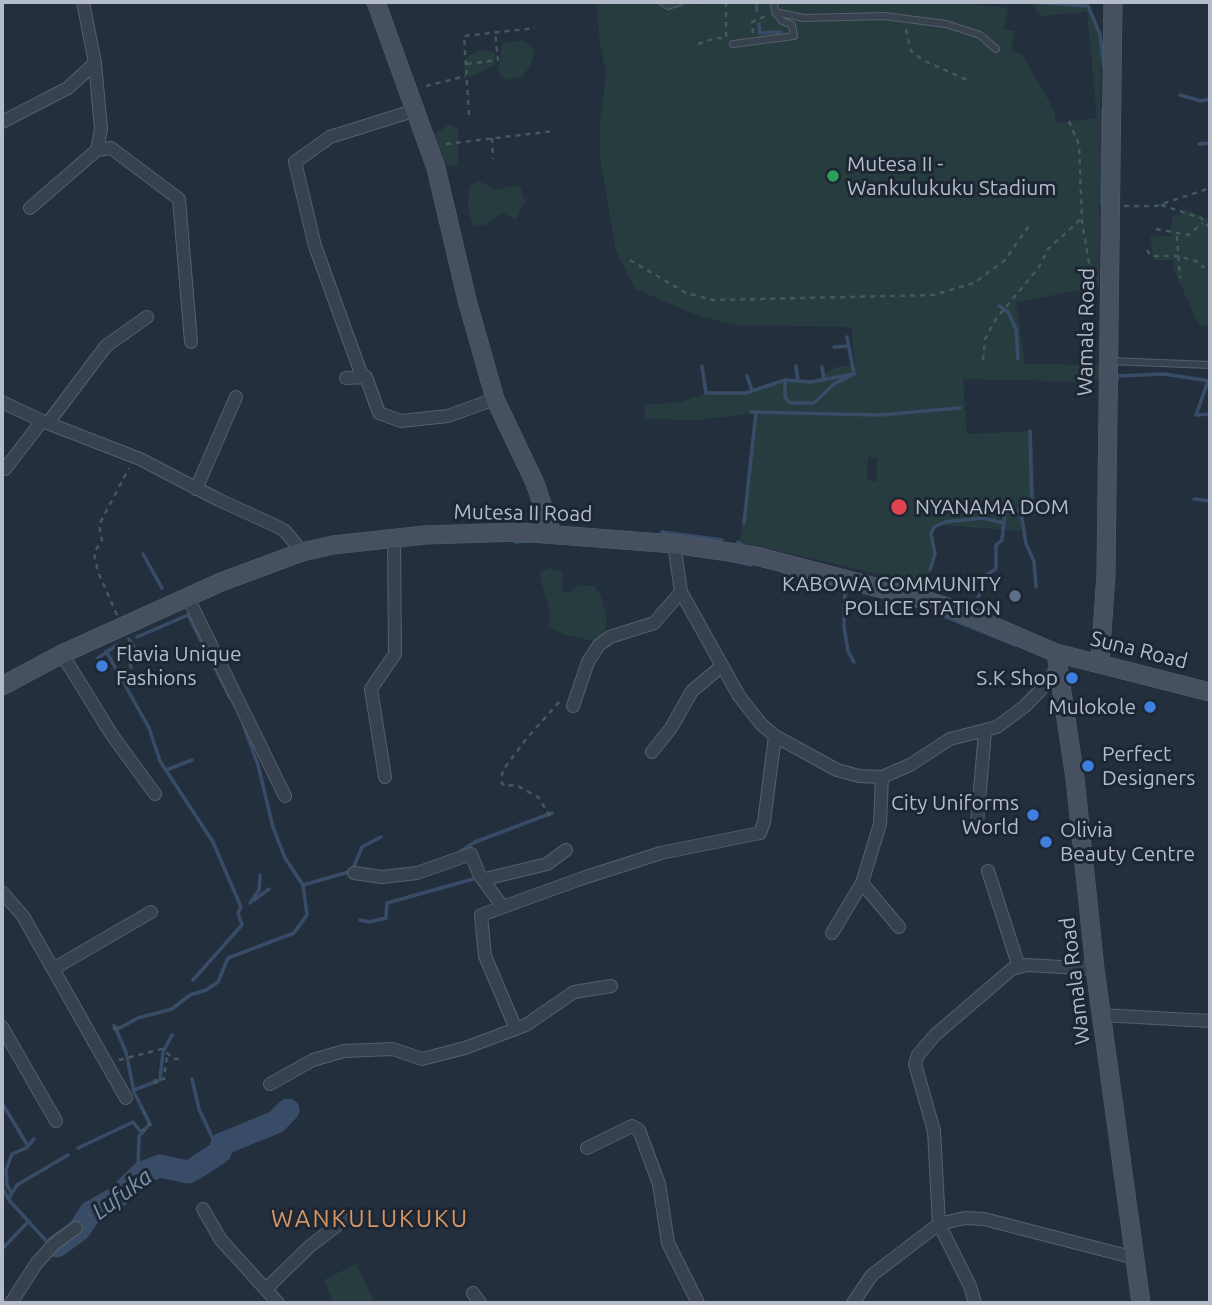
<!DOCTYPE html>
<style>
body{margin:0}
#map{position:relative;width:1212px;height:1305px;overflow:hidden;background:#242f3e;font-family:Ubuntu,sans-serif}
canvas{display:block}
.frame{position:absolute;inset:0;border:4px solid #b4bcc9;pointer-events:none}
</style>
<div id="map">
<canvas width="1212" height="1305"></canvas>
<div class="frame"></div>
</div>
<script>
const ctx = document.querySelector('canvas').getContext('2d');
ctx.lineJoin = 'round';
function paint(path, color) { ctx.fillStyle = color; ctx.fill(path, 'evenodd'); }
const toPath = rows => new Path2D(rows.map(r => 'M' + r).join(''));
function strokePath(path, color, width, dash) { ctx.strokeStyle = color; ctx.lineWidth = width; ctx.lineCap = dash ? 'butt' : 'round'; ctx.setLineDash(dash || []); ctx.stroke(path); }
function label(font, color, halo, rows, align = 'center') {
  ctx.font = font + ' Ubuntu,sans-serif'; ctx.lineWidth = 6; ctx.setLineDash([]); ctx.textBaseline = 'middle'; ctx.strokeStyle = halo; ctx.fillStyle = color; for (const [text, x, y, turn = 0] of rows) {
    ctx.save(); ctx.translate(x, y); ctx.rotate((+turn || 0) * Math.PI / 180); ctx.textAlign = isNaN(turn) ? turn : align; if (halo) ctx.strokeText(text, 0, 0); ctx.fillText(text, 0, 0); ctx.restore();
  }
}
const green = toPath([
 [596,2,695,2,695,6,709,2,952,2,1008,8,1004,29,1015,31,1011,51,1022,54,1054,110,1056,123,1097,118,1087,12,1040,16,1031,3,1083,6,1089,11,1098,30,1101,54,1099,287,1016,302,1025,364,1099,365,1099,378,1091,382,963,379,967,434,1032,431,1036,516,1021,516,1022,531,941,525,934,527,931,534,935,554,926,585,740,542,756,413,697,420,645,419,645,405,681,402,706,393,746,393,785,380,811,382,836,367,855,365,851,327,733,325,699,316,635,289,616,251,600,157,600,122,606,73,600,44],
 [868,457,877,458,877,482,867,480],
 [523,40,535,50,530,66,522,77,505,80,498,72,502,44],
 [485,49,495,53,495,65,469,78,463,64,469,55],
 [1210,110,1210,324,1205,326,1198,323,1190,306,1174,269,1174,260,1153,260,1150,235,1170,236,1173,215,1183,214,1186,209,1209,220],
 [449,124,458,128,458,166,440,163,432,143,435,134],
 [478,181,490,186,493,190,520,185,525,201,516,220,503,213,485,225,474,226,468,211,469,186],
 [549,568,563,572,562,590,569,593,579,585,594,586,601,595,607,621,603,639,595,641,565,635,548,627,551,617,539,573],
 [356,1264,375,1303,333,1303,324,1280]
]);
const stream = toPath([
 [756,2,757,11],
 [1032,2,1088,6,1100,34,1104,68],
 [759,24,760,33,781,32],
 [1180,95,1201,101,1210,99],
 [1199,144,1210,143],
 [1102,204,1103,110],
 [999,306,1008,312,1016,329,1018,359],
 [834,347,849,346],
 [702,366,706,393,746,393,785,380,811,382,854,374],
 [796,366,798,381],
 [822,367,824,379],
 [747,376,752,390],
 [1117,380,1117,376,1164,374,1210,381],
 [785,381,785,397,790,403,814,403,834,384,854,374,847,337],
 [1208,381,1196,415,1210,414],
 [751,412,880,415,960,408],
 [1194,499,1210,501],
 [1021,512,1026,544,1034,561,1036,587],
 [744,523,756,412],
 [662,532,722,540],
 [515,542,530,541],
 [738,542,745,547],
 [143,554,162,588],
 [730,560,751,565],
 [930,570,935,554,931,534,934,527,945,522,982,518,1004,523],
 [784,572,820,582],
 [841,587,845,588,844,626,848,651,854,662],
 [968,607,971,608,979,596,986,575,996,569,996,545,1002,540,1005,513,1032,510,1030,431],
 [926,609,1015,645],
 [137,637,188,615,230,698],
 [129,639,134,647,127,649,131,668],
 [106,651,149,728,160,761,213,842,241,907,238,913,242,925,193,980],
 [98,658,117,645],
 [1035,685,1045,678,1049,669],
 [166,770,192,760],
 [461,851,475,842,552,813],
 [303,885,352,871,362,847,381,837],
 [254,900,269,889],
 [250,903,259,890,260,875],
 [360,920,369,922,386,918,387,903,477,878],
 [114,1025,126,1052,134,1092,150,1124,139,1136,138,1166,142,1173],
 [116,1030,138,1018,172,1009,190,995,206,990,218,982,228,958,294,933,307,915,303,885,285,858,273,827,258,765,243,724],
 [192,1079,199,1109,219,1152],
 [134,1090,160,1080,163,1052,172,1035],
 [2,1103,28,1146],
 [78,1148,133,1122,141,1132],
 [2,1187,9,1200,49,1244],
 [11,1192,7,1185,6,1170,12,1154,26,1148,34,1139],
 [9,1198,17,1185,68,1155],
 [2,1249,29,1221]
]);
const river = toPath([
 [57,1246,79,1230,91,1212,116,1198,142,1173,160,1166,188,1172,194,1169,220,1152,222,1144,276,1122,288,1110]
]);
const path = toPath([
 [726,2,726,37],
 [906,29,911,51,923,60,971,82],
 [753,33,752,22,768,15],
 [698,44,716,38,726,39],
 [467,64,498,60,495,32],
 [426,86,466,76],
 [469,115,464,36,535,28],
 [1069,121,1079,145,1082,221,1092,281,1096,282],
 [492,138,493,159],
 [446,144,554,131],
 [1161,205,1201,218,1210,228],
 [1124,206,1156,206,1210,188],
 [1156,229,1188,235,1203,223],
 [1177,236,1180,278],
 [1147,250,1151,256,1178,256,1198,262,1204,268],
 [630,260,686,293,714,300,934,295,974,283,1004,261,1031,223],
 [983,360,985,339,996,319,1039,267,1048,249,1082,218],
 [117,615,98,572,94,553,102,540,99,525,129,468],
 [550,816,538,797,516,785,504,786,501,781,503,770,527,738,561,700],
 [113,1029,118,1027],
 [119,1060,162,1049,174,1059,180,1059],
 [156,1084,155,1080,164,1079,167,1055],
 [143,1114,146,1113],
 [148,1123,151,1126],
 [142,1129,145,1131],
 [122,1189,125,1192],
 [87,1213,91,1216]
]);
const lane = toPath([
 [662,2,668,6,680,2],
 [775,12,804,18,884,16,946,24,980,35,996,49],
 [733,44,794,36,792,25,782,21,775,12,774,2],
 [1110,361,1210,365]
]);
const street = toPath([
 [2,122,68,88,95,63,83,2],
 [97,150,111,148,179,199,191,342],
 [30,208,97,150,101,129,95,63],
 [362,376,315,246,295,162,330,137,416,110],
 [346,378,366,377,379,413,401,421,448,416,495,399],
 [2,402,42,421],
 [48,423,106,346,147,317],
 [5,469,42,421,140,459,219,500,276,526,285,531,302,552],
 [196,489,236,397],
 [674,544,681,592,739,696,761,724,775,736,837,770,859,776,882,777],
 [188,598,285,796],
 [62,654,112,735,155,794],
 [573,706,588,662,599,645,610,637,654,623,681,592],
 [652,752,671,728,692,691,722,666],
 [385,777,371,689,395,654,394,538],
 [977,823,985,732],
 [988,871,1019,967],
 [354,873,382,877,417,873,471,854,479,874,502,906],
 [485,879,547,864,566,850],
 [2,892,23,916,53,969],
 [899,927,862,883,880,824,882,777,910,765,950,739,997,727,1025,706,1059,671],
 [832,933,862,883],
 [1095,969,1027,965,1012,969,935,1035,918,1055,915,1064,934,1131,939,1224,965,1218,984,1219,1135,1258],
 [1101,1015,1210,1021],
 [2,1027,56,1121],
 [516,1029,485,956,481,915,583,878,661,853,760,833,764,822,775,736],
 [270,1084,313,1060,344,1051,393,1049,422,1059,465,1048,526,1025,574,992,611,986],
 [126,1098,53,969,151,912],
 [587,1148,632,1126,639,1130,659,1184,668,1243,698,1303],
 [203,1209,221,1240,278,1303],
 [266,1289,309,1247,344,1220],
 [473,1293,480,1303],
 [11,1303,36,1264,54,1244,76,1228],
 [853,1303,872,1275,939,1224,970,1286,975,1303]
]);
const secondary = toPath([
 [376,2,436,168,467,300,495,399,535,483,552,533],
 [1056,653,1075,778,1095,969,1141,1303],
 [1100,663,1106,574,1113,2],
 [2,686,62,654,221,582,302,552,333,545,425,535,519,532,674,544,756,556,925,600,954,609,1056,653,1210,692]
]);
const markers = [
 [833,176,7,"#2e9e5b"],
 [899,507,9,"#e0444e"],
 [1015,596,7,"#5c6f8a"],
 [102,666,7,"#3f7fe0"],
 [1072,678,7,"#3f7fe0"],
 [1150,707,7,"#3f7fe0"],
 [1088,766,7,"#3f7fe0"],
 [1033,815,7,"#3f7fe0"],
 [1046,842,7,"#3f7fe0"]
];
const poiNames = [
 ["Mutesa II -",847,164],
 ["Wankulukuku Stadium",847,188],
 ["NYANAMA DOM",915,507],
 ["KABOWA COMMUNITY",1001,584,"right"],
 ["POLICE STATION",1001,608,"right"],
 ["Flavia Unique",116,654],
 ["Fashions",116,678],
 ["S.K Shop",1058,678,"right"],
 ["Mulokole",1136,707,"right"],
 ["Perfect",1102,754],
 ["Designers",1102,778],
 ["City Uniforms",1019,803,"right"],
 ["World",1019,827,"right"],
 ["Olivia",1060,830],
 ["Beauty Centre",1060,854]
];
const streetNames = [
 ["Wamala Road",1086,332,-89],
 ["Mutesa II Road",523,513,1],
 ["Suna Road",1139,650,14],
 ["Wamala Road",1075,981,-97]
];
const waterNames = [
 ["Lufuka",122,1194,-37]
];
const quarterNames = [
 ["WANKULUKUKU",370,1219]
];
paint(green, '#263c3f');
strokePath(stream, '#394c67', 3.5);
strokePath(river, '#394c67', 23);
strokePath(lane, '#565f6c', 8);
strokePath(street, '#565f6c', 14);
strokePath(secondary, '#565f6c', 19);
strokePath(path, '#44595c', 2.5, [5, 5]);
strokePath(lane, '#38414e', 6);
strokePath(street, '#38414e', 12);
strokePath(secondary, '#465061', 18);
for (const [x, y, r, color] of markers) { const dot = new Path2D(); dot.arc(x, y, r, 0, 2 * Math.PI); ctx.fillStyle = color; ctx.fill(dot); strokePath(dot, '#1d2633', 2.5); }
label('21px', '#b4bcc9', '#1d2633', poiNames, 'left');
label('21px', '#b4bcc9', '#1d2633', streetNames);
label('italic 23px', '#7c92b1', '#1d2633', waterNames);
ctx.letterSpacing = '2px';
label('24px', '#d59563', '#1d2633', quarterNames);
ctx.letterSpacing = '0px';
</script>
